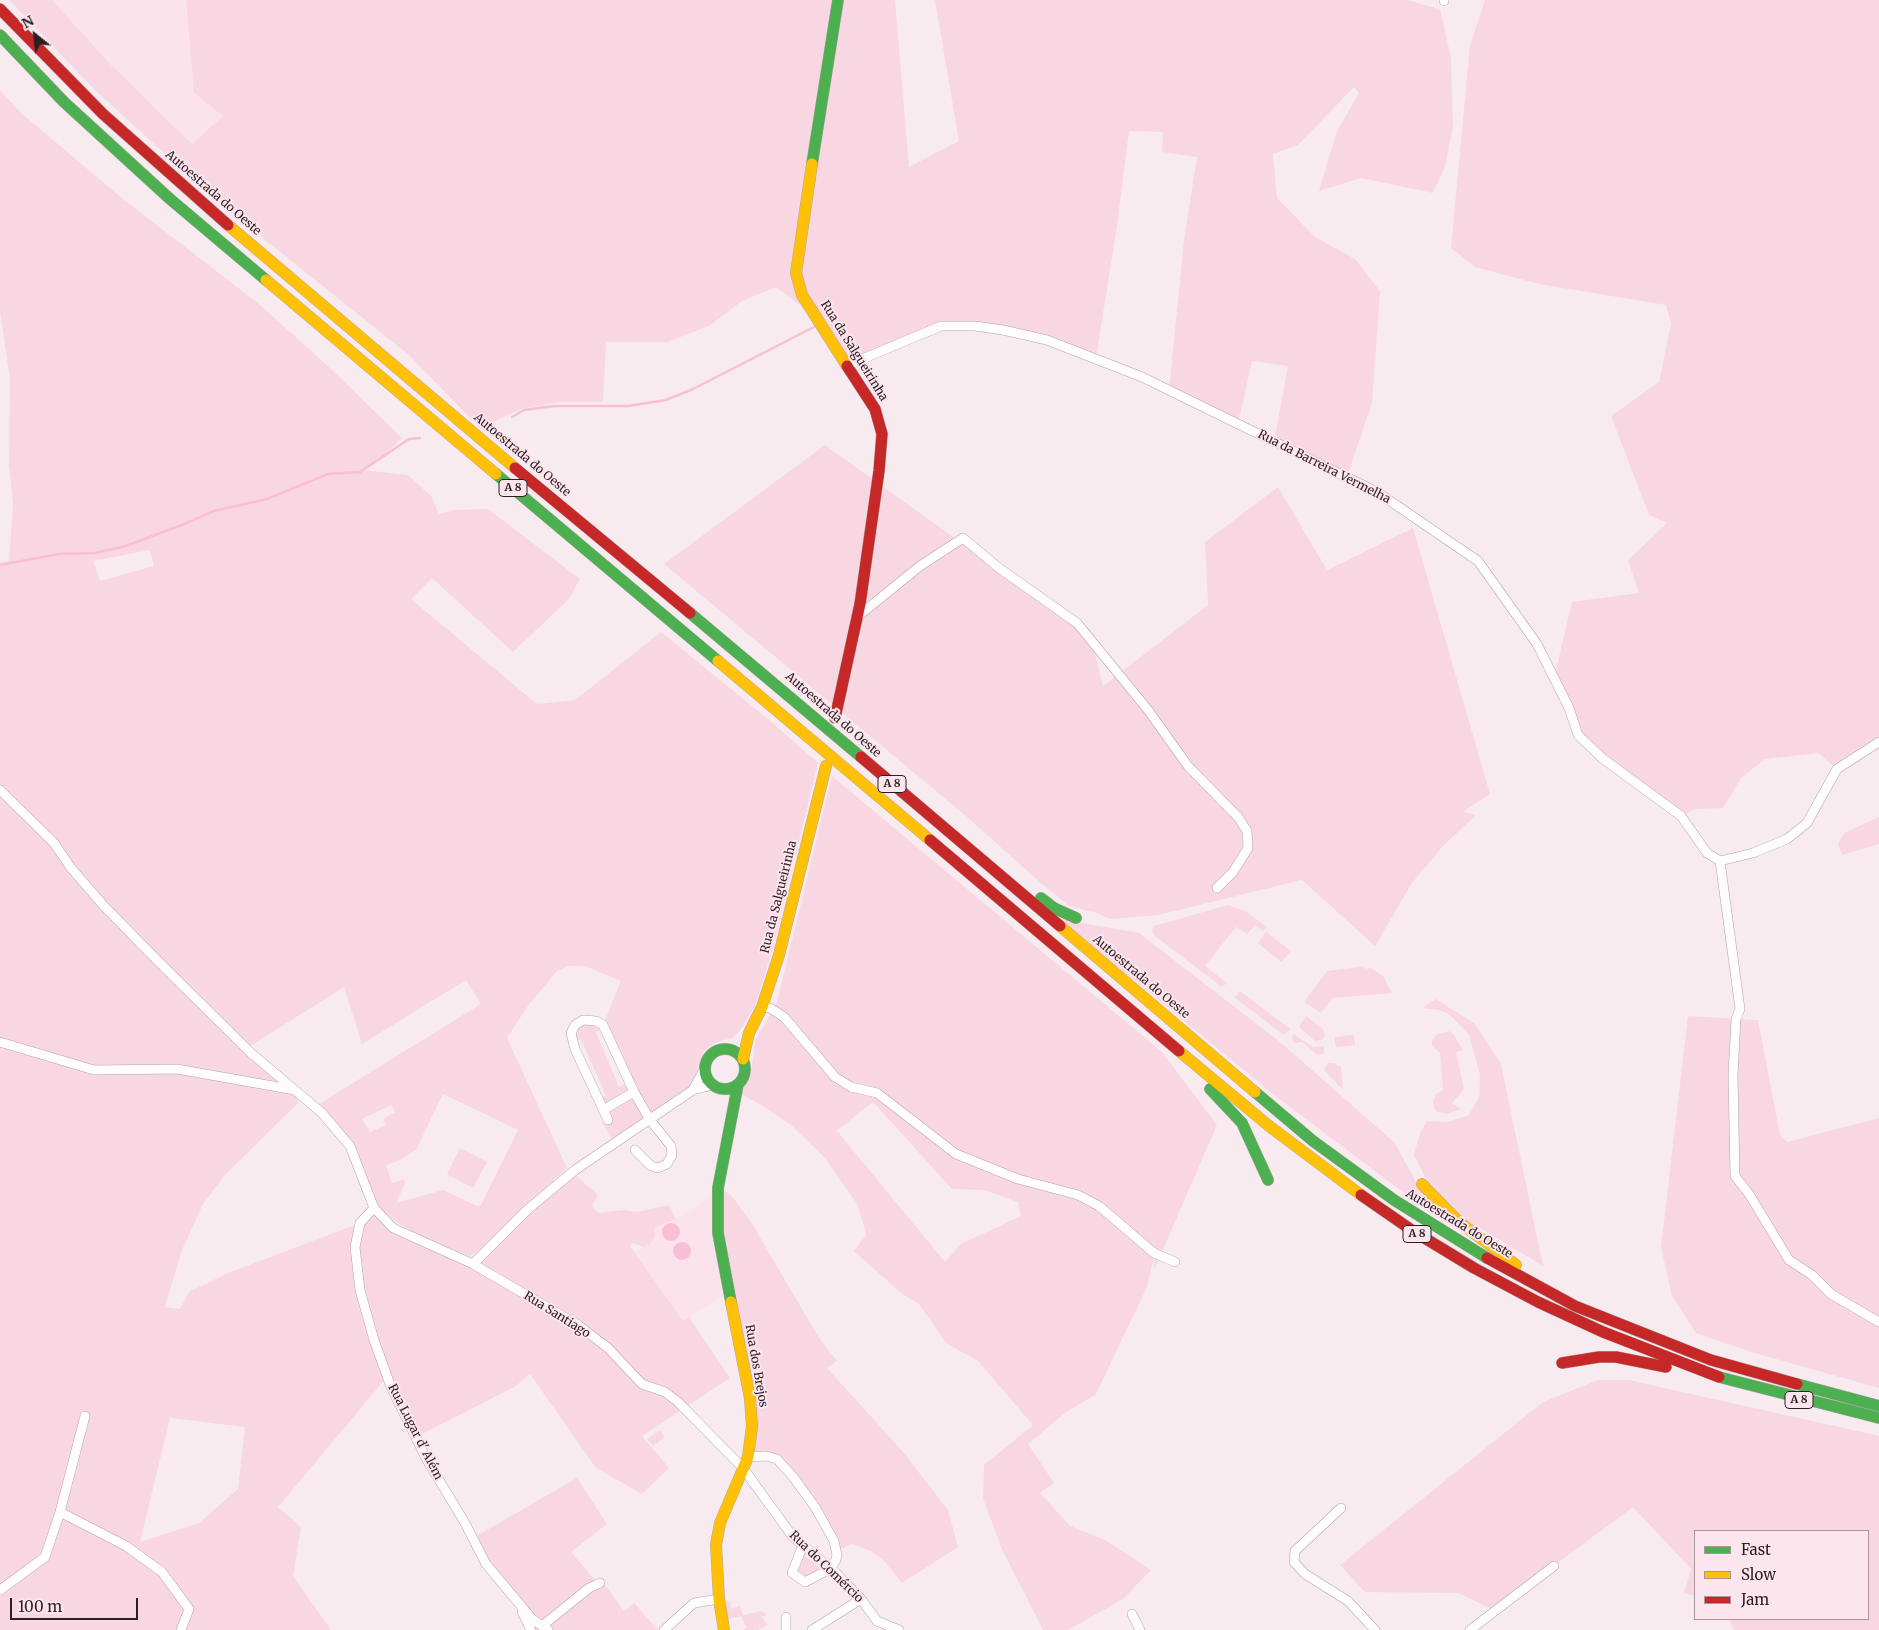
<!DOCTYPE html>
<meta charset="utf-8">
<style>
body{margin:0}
#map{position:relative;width:1879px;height:1630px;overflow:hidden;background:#f7ebef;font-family:Merriweather,serif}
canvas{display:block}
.legend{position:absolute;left:1694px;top:1530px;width:175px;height:90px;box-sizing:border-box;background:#fde5ee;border:1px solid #a9959d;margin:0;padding:6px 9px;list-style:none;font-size:15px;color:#2c1e23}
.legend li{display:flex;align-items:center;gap:10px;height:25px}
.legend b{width:25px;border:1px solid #a9959d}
.north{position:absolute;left:10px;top:10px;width:50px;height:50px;-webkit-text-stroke:4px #fde5ee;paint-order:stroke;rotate:331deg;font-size:14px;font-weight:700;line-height:20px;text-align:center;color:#2c1e23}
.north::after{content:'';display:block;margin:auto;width:18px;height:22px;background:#2c1e23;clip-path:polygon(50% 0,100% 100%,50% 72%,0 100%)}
.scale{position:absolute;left:10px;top:1598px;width:128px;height:22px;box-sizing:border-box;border:2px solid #2c1e23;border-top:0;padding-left:6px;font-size:15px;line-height:18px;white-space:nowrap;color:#2c1e23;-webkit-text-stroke:4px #fde5ee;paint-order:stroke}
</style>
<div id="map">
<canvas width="1879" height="1630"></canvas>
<ul class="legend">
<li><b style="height:6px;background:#4caf50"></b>Fast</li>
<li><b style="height:6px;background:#ffc107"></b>Slow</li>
<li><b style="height:6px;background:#c62828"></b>Jam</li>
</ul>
<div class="north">N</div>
<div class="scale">100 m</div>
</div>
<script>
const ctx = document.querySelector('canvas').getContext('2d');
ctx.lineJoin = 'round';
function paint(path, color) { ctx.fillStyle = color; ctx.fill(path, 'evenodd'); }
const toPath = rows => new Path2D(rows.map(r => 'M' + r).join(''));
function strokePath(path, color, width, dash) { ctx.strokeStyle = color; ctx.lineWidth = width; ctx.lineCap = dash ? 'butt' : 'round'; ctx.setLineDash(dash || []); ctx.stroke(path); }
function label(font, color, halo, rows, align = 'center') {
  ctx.font = font + ' Merriweather,serif'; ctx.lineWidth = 4; ctx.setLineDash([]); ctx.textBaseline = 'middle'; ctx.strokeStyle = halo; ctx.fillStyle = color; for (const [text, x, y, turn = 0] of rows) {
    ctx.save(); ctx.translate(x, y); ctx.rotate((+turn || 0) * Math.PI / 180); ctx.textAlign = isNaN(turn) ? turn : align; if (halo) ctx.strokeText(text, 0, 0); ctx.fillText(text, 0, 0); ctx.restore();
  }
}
const built = toPath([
 [52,0,186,0,194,93,224,116,192,144,112,66],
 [713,1195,715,1247,723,1296,683,1321,634,1253,650,1244,654,1228,676,1219]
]);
const green = toPath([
 [9,0,52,0,112,66,192,144,223,116,194,93,186,0,895,0,909,167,959,141,935,0,1407,0,1440,9,1451,58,1453,127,1445,167,1433,193,1361,178,1319,191,1337,131,1359,93,1354,87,1298,145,1273,154,1277,198,1315,237,1355,259,1380,291,1372,403,1347,477,1274,442,1288,366,1252,361,1238,424,1169,390,1184,240,1197,157,1162,152,1163,132,1129,131,1117,226,1096,358,1003,330,941,326,848,365,818,319,776,287,742,301,709,326,667,342,606,342,603,402,560,402,521,409,480,428,409,355,264,239,154,144,93,88],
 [1485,0,1879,0,1879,742,1837,769,1818,753,1765,759,1741,778,1723,808,1696,809,1681,816,1578,735,1554,678,1572,602,1639,593,1628,560,1667,523,1649,515,1611,416,1659,382,1671,324,1666,305,1539,284,1475,267,1451,248,1470,45],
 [0,90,21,113,123,199,259,304,330,368,402,438,383,457,363,470,408,475,431,496,439,514,453,510,488,509,580,579,568,600,513,652,432,578,411,599,537,704,575,700,661,632,768,719,818,763,773,948,755,1006,739,1032,732,1038,717,1042,705,1050,701,1056,693,1090,614,1144,602,1122,607,1120,598,1099,606,1096,581,1039,573,1042,571,1033,583,1020,603,1025,621,981,585,966,569,966,557,971,527,1007,507,1038,567,1168,476,1253,469,1256,421,1236,401,1225,383,1211,376,1204,355,1145,319,1104,481,1004,466,980,362,1044,344,987,247,1048,296,1091,298,1103,224,1176,203,1204,182,1250,165,1307,180,1309,189,1292,228,1273,360,1223,374,1208,393,1228,473,1264,572,1172,598,1195,592,1206,598,1213,624,1210,637,1212,669,1205,676,1219,654,1228,655,1236,650,1244,643,1247,633,1243,630,1246,683,1321,689,1317,730,1378,642,1436,669,1468,642,1494,596,1468,530,1374,516,1386,416,1437,387,1377,278,1507,301,1527,293,1576,331,1630,0,1630,0,563,9,561,13,504,9,464,10,379,0,311],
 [150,550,154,566,100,581,93,561],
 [604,1029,628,1082,619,1087,596,1032],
 [443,1094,518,1130,481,1205,477,1206,443,1190,396,1203,405,1184,404,1179,392,1183,386,1165,398,1161,416,1150],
 [391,1105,395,1112,383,1119,386,1125,370,1132,362,1119],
 [170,1418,245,1427,238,1489,199,1523,140,1542],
 [825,445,1090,635,1103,686,1208,605,1205,542,1278,487,1327,570,1413,528,1490,794,1463,812,1476,815,1443,846,1412,883,1375,946,1302,880,1158,915,1110,919,1097,913,1069,906,1042,884,966,816,664,564],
 [832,776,1162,1052,1217,1125,1154,1270,1155,1253,1147,1287,1096,1394,1065,1413,1028,1444,1054,1483,1040,1493,1070,1526,1105,1540,1151,1570,1123,1599,1068,1630,1043,1630,1001,1547,983,1498,984,1465,1033,1425,978,1361,946,1343,919,1304,901,1293,854,1251,866,1235,864,1226,857,1204,825,1158,792,1126,763,1106,739,1093,751,1073,755,1041,777,1002],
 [873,1102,952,1189,984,1190,1018,1202,1021,1216,961,1244,945,1262,838,1132,835,1132],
 [1879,817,1879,844,1842,855,1838,844,1844,833],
 [1228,905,1245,911,1267,927,1263,931,1255,925,1247,934,1236,927,1205,966,1227,983,1222,987,1155,936,1152,931,1154,926],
 [1060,919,1139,933,1280,1042,1395,1143,1418,1186,1436,1213,1436,1217,1273,1094],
 [1266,932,1291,951,1281,962,1258,943],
 [1361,967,1368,969,1369,967,1383,976,1392,993,1333,998,1321,1013,1304,1002,1327,971],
 [1240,991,1290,1029,1284,1035,1234,997],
 [1436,999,1475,1024,1501,1064,1543,1266,1465,1219,1425,1177,1414,1155,1420,1133,1427,1121,1446,1122,1468,1116,1479,1098,1480,1075,1469,1035,1450,1015,1439,1010,1422,1008],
 [1306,1016,1323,1029,1325,1036,1322,1040,1315,1041,1299,1027],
 [1688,1016,1758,1020,1780,1135,1787,1142,1879,1118,1879,1388,1751,1352,1696,1333,1672,1296,1661,1247],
 [1449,1031,1454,1035,1463,1050,1456,1052,1464,1089,1452,1103,1461,1109,1446,1114,1436,1111,1434,1107,1433,1101,1436,1094,1443,1090,1440,1053,1432,1046,1432,1040,1437,1034],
 [1293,1034,1313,1047,1324,1046,1324,1054,1317,1054,1302,1042,1295,1043,1292,1040],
 [1354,1035,1355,1045,1336,1047,1334,1037],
 [1328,1063,1334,1063,1341,1067,1343,1090,1324,1070],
 [460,1148,487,1162,473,1188,447,1174],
 [721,1189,731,1195,751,1222,819,1338,837,1361,827,1368,904,1453,948,1510,958,1547,902,1583,884,1561,871,1551,852,1544,836,1551,834,1541,777,1459,754,1453,721,1233],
 [1598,1380,1629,1380,1879,1436,1879,1630,1734,1630,1729,1619,1868,1619,1868,1531,1695,1531,1695,1596,1684,1593,1691,1569,1633,1507,1494,1610,1458,1593,1365,1592,1340,1565,1543,1402],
 [660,1430,665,1437,653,1446,647,1439],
 [577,1478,607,1524,571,1552,595,1580,606,1586,624,1611,634,1603,658,1630,531,1630,521,1610,473,1538],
 [803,1554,819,1567,817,1571,806,1578,796,1569],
 [730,1601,731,1609,740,1606,743,1615,762,1611,766,1615,762,1617,767,1625,758,1630,743,1630,747,1628,741,1616,726,1620,720,1603]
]);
const water = toPath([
 '662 1232a9 9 0 1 1 18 0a9 9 0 1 1-18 0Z',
 '673 1251a9 9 0 1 1 18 0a9 9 0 1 1-18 0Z'
]);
const stream = toPath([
 [512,417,524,410,554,406,628,406,666,400,693,389,814,327],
 [0,565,59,554,95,553,126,546,182,525,214,511,267,499,328,474,360,472,409,439,420,438]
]);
const street = toPath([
 [1444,1,1444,0],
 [848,365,941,326,975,326,1003,330,1047,340,1142,377,1377,492,1478,561,1537,644,1569,708,1578,735,1602,758,1681,816,1707,853,1720,861,1753,853,1787,839,1807,823,1837,769,1879,742],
 [857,617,920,566,963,538,999,568,1077,623,1148,710,1188,766,1238,817,1247,831,1248,848,1233,872,1217,888],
 [0,790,54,843,71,868,104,906,156,959,251,1053,322,1113,350,1146,374,1208,393,1228,473,1264,578,1325,608,1348,642,1384,665,1392,678,1402,743,1468,793,1537,836,1573,861,1599,877,1621,899,1630],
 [1720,861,1740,1009,1736,1019,1733,1075,1735,1176,1749,1194,1789,1260,1812,1275,1831,1294,1879,1322],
 [762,1007,770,1008,784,1017,835,1077,851,1087,877,1093,956,1154,1018,1179,1078,1195,1099,1206,1154,1253,1175,1262],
 [0,1042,94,1070,177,1069,295,1090],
 [693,1090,705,1068],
 [603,1110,634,1092],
 [608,1120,575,1049,571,1033,575,1025,583,1020,596,1021,603,1025,634,1092,650,1120,671,1146,672,1155,667,1164,658,1168,651,1166,635,1150],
 [374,1208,360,1223,355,1247,360,1290,374,1340,391,1387,427,1460,465,1523,486,1564,532,1619,548,1630],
 [473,1264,527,1210,575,1170,693,1090,713,1085],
 [748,1457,766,1456,777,1459,794,1478,815,1507,834,1541,837,1555,836,1560,830,1569,805,1582,792,1573,803,1545],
 [1341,1508,1295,1551,1294,1562,1305,1574,1348,1601,1375,1630],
 [60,1512,126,1546,162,1572,189,1609,181,1630],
 [0,1590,45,1557,60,1512,85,1416],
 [522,1612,531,1630],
 [1132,1614,1140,1630],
 [786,1617,786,1630],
 [542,1626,589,1588,600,1583],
 [664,1630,694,1603,719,1599],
 [812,1630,861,1599],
 [1470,1630,1554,1566]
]);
const fast = toPath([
 [0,35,64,102,170,199,266,280],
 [812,164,838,0],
 [496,474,718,661],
 [690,613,861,757],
 [1041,898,1054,908,1076,918],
 '705 1069a20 20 0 1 1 40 0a20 20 0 1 1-40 0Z',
 [1210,1089,1242,1123,1268,1180],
 [1255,1092,1313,1141,1394,1200,1487,1258],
 [731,1302,718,1233,718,1188,738,1084],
 [1719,1377,1879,1418],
 [1797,1384,1879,1406]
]);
const slow = toPath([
 [812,164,796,273,802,295,847,366],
 [228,225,515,468],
 [266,280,496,474],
 [718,661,930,840],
 [1060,926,1255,1092],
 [1179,1051,1269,1126,1361,1195],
 [743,1059,749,1033,762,1007,779,955,826,766],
 [1422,1184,1458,1221,1516,1265],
 [724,1630,719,1599,716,1545,720,1523,748,1457,752,1426,750,1398,731,1302]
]);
const jam = toPath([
 [0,9,103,114,228,225],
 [515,468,690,613],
 [835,718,860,604,879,471,882,434,875,409,847,366],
 [861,757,1060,926],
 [930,840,1179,1051],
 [1361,1195,1413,1231,1474,1268,1538,1302,1603,1332,1719,1377],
 [1487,1258,1575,1306,1711,1360,1797,1384],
 [1562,1363,1599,1357,1616,1357,1666,1367]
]);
const shields = [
 [513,488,28],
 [892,784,28],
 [1417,1234,28],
 [1799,1400,28]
];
const shieldNames = [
 ["A 8",513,488],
 ["A 8",892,784],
 ["A 8",1417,1234],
 ["A 8",1799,1400]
];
const streetNames = [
 ["Autoestrada do Oeste",213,193,41],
 ["Rua da Salgueirinha",854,351,58],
 ["Autoestrada do Oeste",522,455,40],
 ["Rua da Barreira Vermelha",1324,467,27],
 ["Autoestrada do Oeste",833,715,41],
 ["Rua da Salgueirinha",779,897,-76],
 ["Autoestrada do Oeste",1141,977,40],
 ["Autoestrada do Oeste",1459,1224,31],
 ["Rua Santiago",557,1315,32],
 ["Rua dos Brejos",756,1366,80],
 ["Rua Lugar d' Além",415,1432,63],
 ["Rua do Comércio",826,1567,44]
];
paint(built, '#fbe2eb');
paint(green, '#f8d7e3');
paint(water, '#fabed6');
strokePath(stream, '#fabed6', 2.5);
strokePath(street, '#b1a5a9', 10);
strokePath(fast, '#b1a5a9', 12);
strokePath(slow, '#b1a5a9', 12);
strokePath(jam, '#b1a5a9', 12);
strokePath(street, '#fefcfd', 9);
strokePath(fast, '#4caf50', 11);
strokePath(slow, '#ffc107', 11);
strokePath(jam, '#c62828', 11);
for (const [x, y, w] of shields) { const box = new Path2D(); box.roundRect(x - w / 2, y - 8.5, w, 17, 4); ctx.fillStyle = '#fde5ee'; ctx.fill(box); strokePath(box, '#2c1e23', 1); }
label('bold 11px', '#2c1e23', null, shieldNames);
label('12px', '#2c1e23', '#fde5ee', streetNames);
</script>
